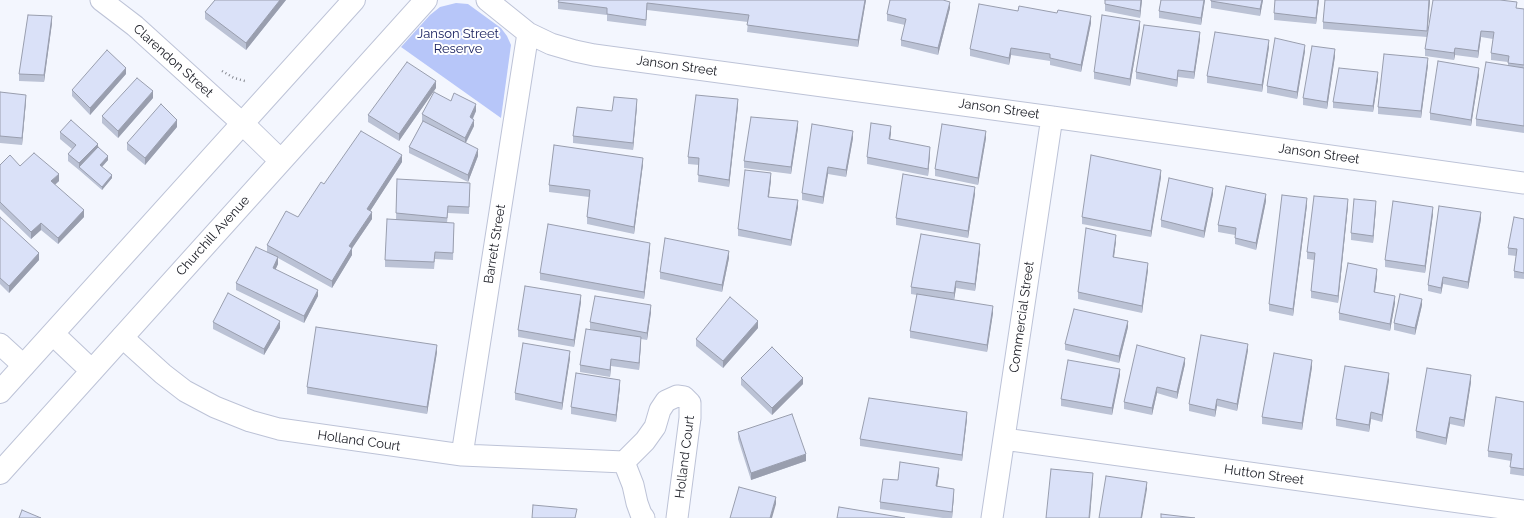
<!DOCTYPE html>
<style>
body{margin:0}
canvas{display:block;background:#f3f6fe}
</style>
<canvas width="1524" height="518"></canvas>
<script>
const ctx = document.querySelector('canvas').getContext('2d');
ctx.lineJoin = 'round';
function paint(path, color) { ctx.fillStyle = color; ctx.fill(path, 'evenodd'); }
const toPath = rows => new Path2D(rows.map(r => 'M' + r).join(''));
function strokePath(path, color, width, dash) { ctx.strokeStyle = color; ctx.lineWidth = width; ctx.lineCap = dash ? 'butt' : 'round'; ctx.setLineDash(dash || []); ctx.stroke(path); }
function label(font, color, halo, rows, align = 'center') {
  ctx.font = font + ' Raleway,sans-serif'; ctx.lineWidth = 4; ctx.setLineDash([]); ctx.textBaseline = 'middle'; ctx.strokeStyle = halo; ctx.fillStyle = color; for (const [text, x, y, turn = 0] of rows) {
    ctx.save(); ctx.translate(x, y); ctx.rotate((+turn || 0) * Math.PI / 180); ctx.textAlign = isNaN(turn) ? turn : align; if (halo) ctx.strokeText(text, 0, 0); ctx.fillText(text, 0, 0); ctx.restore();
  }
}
const green = toPath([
 [456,3,468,4,501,28,507,36,511,45,501,118,401,47,430,15,440,7]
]);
const path = toPath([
 [222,71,234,78,245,81]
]);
const minor = toPath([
 [101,0,135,26,243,124],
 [487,0,528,33,551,44,575,51,594,55,1052,117,1524,183],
 [122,337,163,374,185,391,215,407,250,421,279,429,462,455,624,462],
 [0,344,24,366],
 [1004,439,1524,511],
 [462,455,528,33],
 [644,518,641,514,637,503,633,485,624,462,645,441,655,427,660,410,666,401,677,396,684,397,690,403,690,418,677,518],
 [992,518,1052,117]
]);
const primary = toPath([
 [243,124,280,160],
 [53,334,92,371],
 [0,392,354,0],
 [0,473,426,0]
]);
const wall = toPath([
 [215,0,286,0,246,50,205,19,205,12],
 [866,0,858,47,747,32,748,22,647,10,646,26,607,21,607,15,558,9,558,2],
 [1105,0,1142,0,1140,18,1105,11],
 [1161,0,1205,0,1201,25,1159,18,1159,11],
 [1211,0,1263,0,1260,16,1211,8],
 [1275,0,1319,0,1316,24,1274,20,1274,13],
 [1325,0,1430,0,1427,37,1323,29,1323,22],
 [950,8,938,55,901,46,901,40,905,25,887,21,887,14],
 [1517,8,1524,9,1524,133,1476,126,1476,119,1508,66,1508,62,1491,60,1491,53,1493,39,1481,37,1478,58,1455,55,1454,60,1425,56,1425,49],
 [1018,11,1091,23,1081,72,1050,65,1050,61,1011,55,1009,65,970,56,970,49],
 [52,23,44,82,19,81,19,74],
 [1140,28,1130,86,1094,79,1094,72],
 [1200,39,1194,79,1178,77,1177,87,1136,79,1136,72],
 [1269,47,1262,92,1207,83,1207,76],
 [1305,51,1297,99,1267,93,1267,86],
 [1335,56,1327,109,1303,105,1303,98],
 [1428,65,1421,118,1378,114,1378,107],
 [126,74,90,115,72,96,72,90],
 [1479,75,1471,126,1430,120,1430,113],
 [1378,79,1373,112,1333,108,1333,102],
 [436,88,399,141,368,122,368,115],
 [0,92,26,101,22,145,0,143],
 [153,98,118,138,102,123,102,116],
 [451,101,476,111,473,119,474,126,466,143,478,156,468,182,409,153,409,147,423,121,422,121,422,114],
 [637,106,633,150,573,143,573,136,612,111],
 [738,106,729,187,698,182,699,165,688,164,688,157],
 [177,127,145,165,127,150,127,143],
 [798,128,791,174,744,168,744,161],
 [60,132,98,147,108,160,102,167,112,178,102,190,79,170,68,161,68,154,72,149,60,139],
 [891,133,890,139,930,154,928,176,867,164,867,157],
 [853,138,846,177,828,174,823,204,802,200,802,193],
 [986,138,978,185,935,176,935,169],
 [402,162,370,211,372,219,352,248,352,255,332,288,278,258,278,264,275,270,318,296,304,323,236,290,236,283,267,252,267,245,298,217,324,184],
 [643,164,634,234,587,224,587,217,589,197,549,192,549,185],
 [0,165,20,166,59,181,55,185,84,217,58,244,41,230,31,239,0,209],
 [1161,177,1151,237,1082,224,1082,217],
 [397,179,470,189,469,214,448,213,447,223,454,230,453,260,435,259,434,269,385,267,385,260,396,220],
 [771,180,769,197,798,207,791,246,738,236,738,229],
 [975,194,968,238,896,225,896,218],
 [1213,194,1204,238,1161,227,1161,220],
 [1266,201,1256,250,1235,244,1235,235,1218,232,1218,225],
 [1307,205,1293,316,1269,311,1269,304],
 [1348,206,1338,303,1311,298,1311,291,1314,260,1307,259,1307,252],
 [1376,208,1373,243,1351,240,1351,233],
 [1433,214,1425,273,1385,267,1385,260],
 [0,217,39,260,9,293,0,284],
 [1481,219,1468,289,1443,284,1441,294,1428,291,1428,285],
 [1524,219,1524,279,1514,278,1514,271,1516,256,1508,255,1508,248],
 [1116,241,1114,257,1148,270,1142,313,1078,299,1078,292],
 [650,250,644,299,540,280,540,273],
 [980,251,975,291,956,288,954,300,993,313,987,352,910,338,910,331,917,295,911,294,911,287],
 [729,258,722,292,660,279,660,272],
 [1377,276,1375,292,1395,303,1390,331,1339,320,1339,313],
 [581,302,574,347,518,337,518,330],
 [1422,305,1415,335,1394,330,1394,323],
 [651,312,647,340,641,339,639,370,611,366,610,377,580,372,580,365,598,331,590,329,590,322],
 [213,322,280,328,264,355,213,329],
 [1128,327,1119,363,1065,350,1065,344],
 [758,328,723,368,696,346,696,339],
 [1248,350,1237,411,1217,406,1215,417,1189,411,1189,404],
 [437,352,427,414,307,394,307,387],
 [570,358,562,410,515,400,515,393],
 [1185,364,1177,399,1157,393,1152,415,1124,409,1124,402],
 [1312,367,1302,430,1262,424,1262,417],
 [1120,375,1112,415,1061,406,1061,399],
 [741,378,803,384,772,415,741,385],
 [1389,380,1382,422,1371,419,1369,432,1336,426,1336,419],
 [1471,382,1464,427,1450,424,1446,445,1416,438,1416,431],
 [620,387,616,422,571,414,571,407],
 [1524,402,1524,476,1510,474,1511,461,1488,457,1488,451],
 [967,419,962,461,860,446,860,439],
 [738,432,806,461,751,480,738,439],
 [939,475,937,486,954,495,952,518,943,518,880,509,880,502,898,480]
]);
const shadedWall = toPath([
 [280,0,286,0,246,50,246,43],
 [865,0,866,0,858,47,858,40],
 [1141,0,1142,0,1140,18,1140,11],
 [1204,0,1205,0,1201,25,1201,18],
 [1262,0,1263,0,1260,16,1260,9],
 [1318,0,1319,0,1316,24,1316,18],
 [1429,0,1430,0,1427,37,1427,31],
 [950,2,950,8,938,55,938,48],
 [52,16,52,23,44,82,44,75],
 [1091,16,1091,23,1081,72,1081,65],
 [1140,21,1140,28,1130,86,1130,79],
 [1481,31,1481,37,1478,58,1478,51],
 [1200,32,1200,39,1194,79,1194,72],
 [1269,40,1269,47,1262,92,1262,85],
 [1305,45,1305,51,1297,99,1297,92],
 [1011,48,1011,55,1009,65,1009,58],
 [1455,48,1455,55,1454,60,1454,53],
 [1335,49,1335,56,1327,109,1327,102],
 [1428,58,1428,65,1421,118,1421,111],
 [126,68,126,74,90,115,90,108],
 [1479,68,1479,75,1471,126,1471,120],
 [1178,70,1178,77,1177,87,1177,80],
 [1378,72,1378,79,1373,112,1373,106],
 [436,81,436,88,399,141,399,134],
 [153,91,153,98,118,138,118,131],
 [26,95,26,101,22,145,22,138],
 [637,99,637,106,633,150,633,143],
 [738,99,738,106,729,187,729,180],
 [476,104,476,111,470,124,470,117],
 [177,120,177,127,145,165,145,158],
 [474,120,474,126,465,144,465,138],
 [798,121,798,128,791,174,791,167],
 [891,126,891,133,889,146,889,139],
 [853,131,853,138,846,177,846,170],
 [986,131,986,138,978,185,978,178],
 [98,144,98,151,79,167,79,163],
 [930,147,930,154,928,176,928,169],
 [478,149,478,156,468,182,468,175],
 [402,155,402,162,367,216,367,209],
 [108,156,108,160,100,169,100,165],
 [643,158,643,164,634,234,634,227],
 [828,167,828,174,823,204,823,197],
 [1161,170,1161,177,1151,237,1151,231],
 [771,173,771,180,768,203,768,197],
 [59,174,59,181,51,188,51,181],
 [112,175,112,178,102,190,102,187],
 [975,187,975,194,968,238,968,231],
 [1213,188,1213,194,1204,238,1204,231],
 [1266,194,1266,201,1256,250,1256,243],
 [1307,198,1307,205,1293,316,1293,309],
 [1348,199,1348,206,1338,303,1338,296],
 [798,200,798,207,791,246,791,240],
 [1376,201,1376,208,1373,243,1373,236],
 [1433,207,1433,214,1425,273,1425,266],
 [84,210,84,217,58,244,58,238],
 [372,212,372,219,349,253,349,246],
 [1481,212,1481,219,1468,289,1468,282],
 [41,223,41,230,31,239,31,232],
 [1116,235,1116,241,1113,264,1113,257],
 [650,243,650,250,644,299,644,292],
 [980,244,980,251,975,291,975,284],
 [352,248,352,255,332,288,332,281],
 [729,251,729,258,722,292,722,285],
 [39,253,39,260,9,293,9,286],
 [278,257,278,264,273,275,273,268],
 [1148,263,1148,270,1142,313,1142,306],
 [1377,269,1377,276,1374,299,1374,292],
 [1443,277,1443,284,1441,294,1441,288],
 [956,281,956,288,954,300,954,293],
 [318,290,318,296,304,323,304,316],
 [581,295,581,302,574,347,574,340],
 [1395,296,1395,303,1390,331,1390,324],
 [1422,299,1422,305,1415,335,1415,328],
 [651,305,651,312,647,340,647,333],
 [993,306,993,313,987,352,987,345],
 [280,321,280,328,264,355,264,349],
 [758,321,758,328,723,368,723,361],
 [1128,321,1128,327,1119,363,1119,356],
 [641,337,641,344,639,370,639,363],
 [1248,344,1248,350,1237,411,1237,404],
 [437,345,437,352,427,414,427,407],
 [570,351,570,358,562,410,562,403],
 [1185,358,1185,364,1177,399,1177,392],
 [611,359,611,366,610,377,610,370],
 [1312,360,1312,367,1302,430,1302,423],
 [1120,369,1120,375,1112,415,1112,408],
 [1389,373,1389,380,1382,422,1382,415],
 [1471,375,1471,382,1464,427,1464,420],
 [803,378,803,384,772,415,772,408],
 [620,380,620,387,616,422,616,415],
 [1157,387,1157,393,1152,415,1152,408],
 [1217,399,1217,406,1215,417,1215,410],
 [967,412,967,419,962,461,962,455],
 [1371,412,1371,419,1369,432,1369,425],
 [1450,417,1450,424,1446,445,1446,438],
 [806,454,806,461,751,480,751,473],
 [939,468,939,475,936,493,936,486],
 [1093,473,1093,480,1090,518,1089,518],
 [1147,482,1147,489,1142,518,1141,518],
 [954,489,954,495,952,518,952,512],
 [776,497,776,504,772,518,770,518]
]);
const building = toPath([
 [215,0,280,0,246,43,205,12,215,0],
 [559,0,865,0,858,40,747,25,749,15,647,3,646,20,607,14,607,8,558,2,559,0],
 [890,0,943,0,950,2,938,48,901,40,906,19,887,14,890,0],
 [1105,0,1141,0,1140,11,1105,4,1105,0],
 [1161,0,1204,0,1201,18,1159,11,1161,0],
 [1211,0,1262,0,1260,9,1211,1,1211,0],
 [1275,0,1318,0,1316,18,1274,13,1275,0],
 [1325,0,1429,0,1427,31,1323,22,1325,0],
 [1433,0,1500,0,1517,2,1516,8,1524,9,1524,65,1508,63,1509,56,1491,53,1494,32,1481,31,1478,51,1455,48,1454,53,1425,49,1433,0],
 [979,4,1018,11,1019,6,1057,13,1058,10,1091,16,1081,65,1050,58,1050,54,1011,48,1009,58,970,49,979,4],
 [28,15,52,16,44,75,19,74,28,15],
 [1102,15,1140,21,1130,79,1094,72,1102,15],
 [1144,25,1200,32,1194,72,1178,70,1177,80,1136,72,1144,25],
 [1215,32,1269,40,1262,85,1207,76,1215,32],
 [1275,38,1305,45,1297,92,1267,86,1275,38],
 [1312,46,1335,49,1327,102,1303,98,1312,46],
 [107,50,126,68,90,108,72,90,107,50],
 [1384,54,1428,58,1421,111,1378,107,1384,54],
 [1438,61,1479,68,1471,120,1430,113,1438,61],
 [407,62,436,81,399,134,368,115,407,62],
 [1486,62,1524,68,1524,126,1476,119,1486,62],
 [1339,68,1378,72,1373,106,1333,102,1339,68],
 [137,78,153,91,118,131,102,116,137,78],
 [0,92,26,95,22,138,0,136,0,92],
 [434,92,451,101,454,93,476,104,470,117,474,120,465,138,422,114,434,92],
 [696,95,738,99,729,180,698,175,699,158,688,157,696,95],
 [614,97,637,99,633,143,573,136,577,107,612,111,614,97],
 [161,104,177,120,145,158,127,143,161,104],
 [751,117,798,121,791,167,744,161,751,117],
 [71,120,98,144,79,163,68,154,76,145,60,132,71,120],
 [423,121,478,149,468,175,409,147,423,121],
 [871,123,891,126,889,139,930,147,928,169,867,157,871,123],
 [812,124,853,131,846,170,828,167,823,197,802,193,812,124],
 [942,124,986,131,978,178,935,169,942,124],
 [361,131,402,155,367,209,372,212,349,246,352,248,332,281,267,245,286,211,298,217,321,182,324,184,361,131],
 [554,145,643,158,634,227,587,217,590,190,549,185,554,145],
 [98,147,108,156,100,165,112,175,102,187,79,167,98,147],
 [34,153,59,174,51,181,84,210,58,238,41,223,31,232,0,202,0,165,10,155,20,166,34,153],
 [1091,155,1161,170,1151,231,1082,217,1091,155],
 [745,170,771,173,768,197,798,200,791,240,738,229,745,170],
 [903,174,975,187,968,231,896,218,903,174],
 [1169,178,1213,188,1204,231,1161,220,1169,178],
 [397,179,470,183,469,207,448,206,447,218,396,213,397,179],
 [1226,186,1266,194,1256,243,1235,238,1236,228,1218,225,1226,186],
 [1282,195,1307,198,1293,309,1269,304,1282,195],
 [1314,196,1348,199,1338,296,1311,291,1315,253,1307,252,1314,196],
 [1354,199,1376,201,1373,236,1351,233,1354,199],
 [1393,201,1433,207,1425,266,1385,260,1393,201],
 [1439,206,1481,212,1468,282,1443,277,1441,288,1428,285,1439,206],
 [0,217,39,253,9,286,0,278,0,217],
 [1514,217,1524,219,1524,273,1514,271,1517,249,1508,248,1514,217],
 [387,219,454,223,453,253,435,252,434,262,385,260,387,219],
 [548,224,650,243,644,292,540,273,548,224],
 [1086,228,1116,235,1113,257,1148,263,1142,306,1078,292,1086,228],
 [921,234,980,244,975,284,956,281,954,293,911,287,921,234],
 [665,238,729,251,722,285,660,272,665,238],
 [256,247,278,257,273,268,318,290,304,316,236,283,256,247],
 [1348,263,1377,269,1374,292,1395,296,1390,324,1339,313,1348,263],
 [525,286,581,295,574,340,518,330,525,286],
 [228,293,280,321,264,349,213,322,228,293],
 [917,294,993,306,987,345,910,331,917,294],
 [1400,294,1422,299,1415,328,1394,323,1400,294],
 [595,296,651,305,647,333,590,322,595,296],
 [730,297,758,321,723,361,696,339,730,297],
 [1074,309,1128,321,1119,356,1065,344,1074,309],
 [316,327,437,345,427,407,307,387,316,327],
 [586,329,641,337,639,363,611,359,610,370,580,365,586,329],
 [1201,335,1248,344,1237,404,1217,399,1215,410,1189,404,1201,335],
 [523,343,570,351,562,403,515,393,523,343],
 [1137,345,1185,358,1177,392,1157,387,1152,408,1124,402,1137,345],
 [772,347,803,378,772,408,741,378,772,347],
 [1274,353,1312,360,1302,423,1262,417,1274,353],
 [1068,360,1120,369,1112,408,1061,399,1068,360],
 [1345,366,1389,373,1382,415,1371,412,1369,425,1336,419,1345,366],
 [1427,368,1471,375,1464,420,1450,417,1446,438,1416,431,1427,368],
 [576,373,620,380,616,415,571,407,576,373],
 [1496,397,1524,402,1524,469,1510,467,1512,454,1488,451,1496,397],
 [869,398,967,412,962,455,860,439,869,398],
 [792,414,806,454,751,473,738,432,792,414],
 [900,462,939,468,936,486,954,489,952,512,880,502,883,479,898,480,900,462],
 [1051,469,1093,473,1089,518,1046,518,1051,469],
 [1106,476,1147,482,1141,518,1099,518,1106,476],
 [739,487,776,497,770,518,730,518,739,487],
 [533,505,577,509,575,518,532,518,533,505],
 [839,507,905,518,837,518,839,507],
 [22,510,41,518,19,518,22,510],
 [1161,514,1195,518,1161,518,1161,514]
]);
const parkNames = [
 ["Janson Street",458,34],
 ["Reserve",458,49]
];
const streetNames = [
 ["Clarendon Street",173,61,42],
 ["Janson Street",677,66,8],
 ["Janson Street",999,109,8],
 ["Janson Street",1319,154,8],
 ["Churchill Avenue",213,236,-48],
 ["Barrett Street",495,244,-81],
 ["Commercial Street",1022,317,-82],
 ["Holland Court",359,441,8],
 ["Holland Court",685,457,-83],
 ["Hutton Street",1264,475,8]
];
paint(green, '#b7c6f9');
strokePath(minor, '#bdc3d7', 23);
strokePath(primary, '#bdc3d7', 24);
strokePath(path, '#858890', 2.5, [1, 3]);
strokePath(minor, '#fff', 21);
strokePath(primary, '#fff', 22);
paint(wall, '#bbc2d5');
paint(shadedWall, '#999eae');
paint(building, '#dae1f8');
strokePath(building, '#999eae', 1);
label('13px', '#1a2260', '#fff', parkNames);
label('13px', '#20222a', '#fff', streetNames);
</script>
